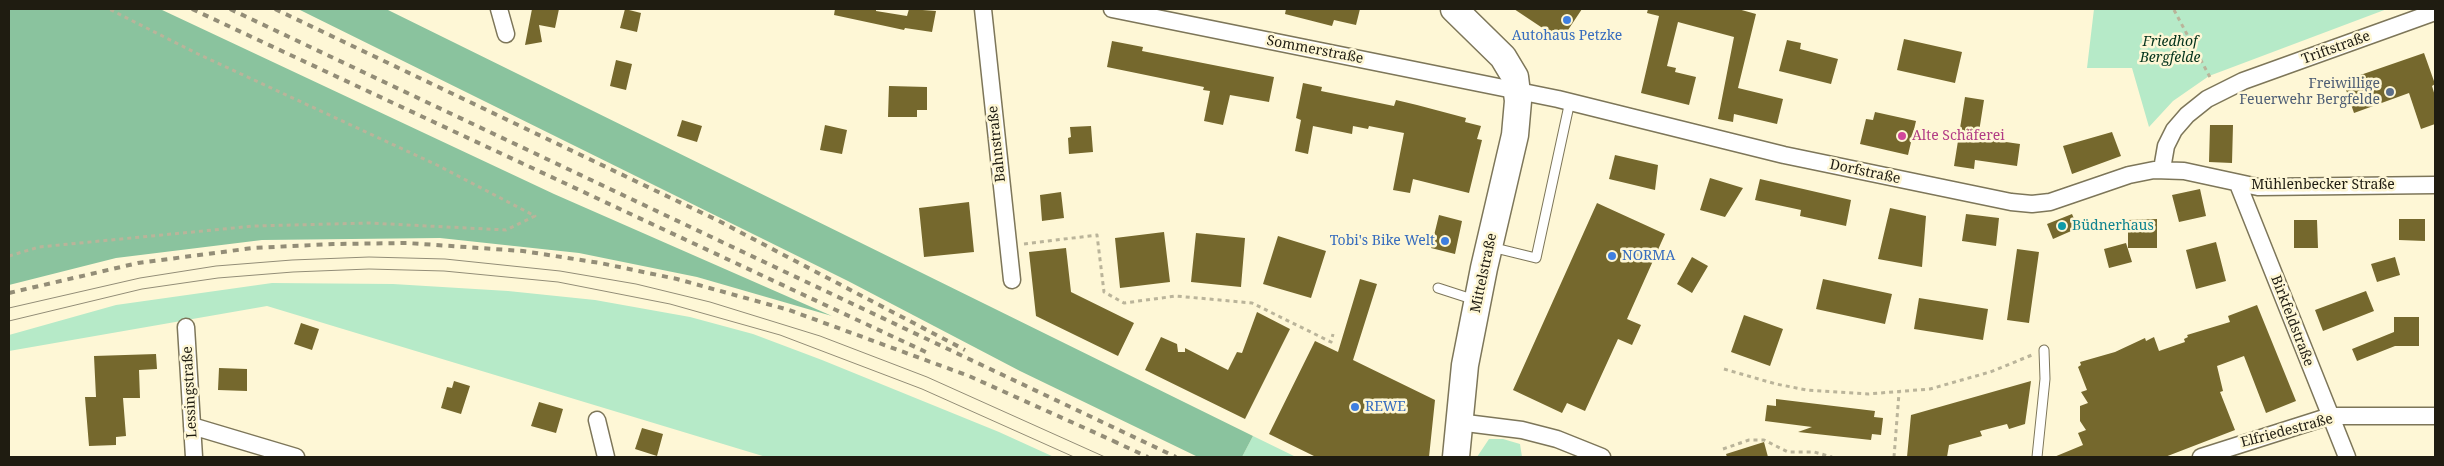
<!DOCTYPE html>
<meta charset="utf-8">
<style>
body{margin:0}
#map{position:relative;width:2444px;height:466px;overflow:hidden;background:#fef7d6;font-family:"Noto Serif",serif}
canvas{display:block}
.frame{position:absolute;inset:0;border:10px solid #1f1c11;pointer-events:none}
</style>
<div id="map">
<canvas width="2444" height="466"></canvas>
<div class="frame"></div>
</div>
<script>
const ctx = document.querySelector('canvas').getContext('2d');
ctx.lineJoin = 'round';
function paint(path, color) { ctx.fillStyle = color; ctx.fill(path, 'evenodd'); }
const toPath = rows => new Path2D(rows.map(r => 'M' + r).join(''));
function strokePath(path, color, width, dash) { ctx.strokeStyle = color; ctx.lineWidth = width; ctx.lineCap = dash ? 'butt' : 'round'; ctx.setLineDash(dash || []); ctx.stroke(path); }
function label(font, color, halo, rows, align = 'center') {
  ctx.font = font + ' "Noto Serif",serif'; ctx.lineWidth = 5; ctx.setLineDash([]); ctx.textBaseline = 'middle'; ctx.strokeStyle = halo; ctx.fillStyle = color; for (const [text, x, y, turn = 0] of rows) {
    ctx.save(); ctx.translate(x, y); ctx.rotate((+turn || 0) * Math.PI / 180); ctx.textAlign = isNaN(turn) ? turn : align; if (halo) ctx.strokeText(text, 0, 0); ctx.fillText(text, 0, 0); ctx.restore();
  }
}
const green = toPath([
 [2094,9,2387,9,2209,76,2173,101,2149,127,2132,68,2087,68],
 [272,283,393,284,508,291,595,300,690,317,753,334,822,360,999,432,1054,457,766,457,267,306,9,351,9,335,116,305],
 [1253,436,1296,457,1242,457],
 [1489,439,1503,439,1520,444,1522,457,1477,457]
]);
const forest = toPath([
 [9,9,160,9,554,194,832,316,697,277,579,253,440,238,262,240,116,258,9,285],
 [298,9,386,9,1253,436,1242,457,1198,457,1020,371,848,281]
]);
const building = toPath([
 [532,9,559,9,555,28,539,25,542,42,525,45],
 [625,9,641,13,637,32,620,28],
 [835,9,876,9,876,11,907,16,909,9,936,11,932,32,905,28,904,30,834,15],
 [1286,9,1360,9,1356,25,1334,20,1332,26,1285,14],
 [1514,9,1582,9,1564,36,1556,37],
 [1648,9,1738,9,1756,14,1738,88,1783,99,1777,124,1734,114,1733,122,1718,119,1734,37,1678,22,1667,66,1676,68,1675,72,1696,77,1689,105,1641,93,1659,16,1647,13],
 [1904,39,1962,52,1955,83,1897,70],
 [1787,40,1801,43,1800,49,1838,59,1831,84,1779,71],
 [1112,41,1143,47,1142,51,1274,77,1269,102,1230,95,1223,125,1204,121,1210,91,1203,90,1204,87,1107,67],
 [2424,53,2435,84,2432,86,2435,96,2435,124,2421,129,2409,93,2354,113,2343,81],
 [616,60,632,64,626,90,610,86],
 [1303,83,1322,87,1321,91,1394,106,1396,100,1417,105,1466,118,1465,122,1481,126,1477,139,1482,140,1469,193,1413,179,1410,193,1393,190,1404,133,1369,126,1368,129,1353,126,1352,134,1313,126,1308,154,1295,151,1301,120,1296,118],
 [889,86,927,87,927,110,917,110,917,117,888,117],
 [1965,97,1984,100,1978,138,2020,144,2017,166,1975,160,1974,169,1954,166],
 [1875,112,1916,121,1908,155,1860,144,1866,119,1873,120],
 [682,120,702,126,697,142,677,136],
 [825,125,847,130,842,154,820,150],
 [2210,125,2233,125,2232,163,2209,162],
 [1091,126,1093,152,1069,154,1068,138,1071,137,1070,127],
 [2112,132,2121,156,2072,174,2063,146],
 [1615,155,1658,165,1655,190,1609,179],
 [1710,178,1743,188,1725,217,1700,210],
 [1760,179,1851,200,1846,226,1800,216,1801,210,1755,200],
 [2200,189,2206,216,2179,222,2172,195],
 [1061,192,1064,218,1042,221,1040,195],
 [969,202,974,252,924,257,919,208],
 [1597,203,1665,234,1627,319,1641,325,1632,345,1618,339,1585,411,1567,403,1562,413,1513,390],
 [1890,208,1926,216,1922,267,1878,259],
 [1966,214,1999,218,1996,246,1962,241],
 [2072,214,2078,228,2053,239,2047,224],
 [1439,215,1462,221,1455,254,1431,248],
 [2157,219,2157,248,2128,248,2128,220],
 [2399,219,2425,219,2425,241,2399,240],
 [2294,220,2317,220,2318,248,2294,248],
 [1164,232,1170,282,1120,288,1115,238],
 [1196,233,1245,238,1241,287,1191,282],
 [1278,236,1326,251,1311,298,1263,284],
 [2216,242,2226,281,2196,289,2186,250],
 [2126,243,2132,262,2109,268,2104,249],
 [1066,248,1071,292,1134,323,1118,356,1036,316,1029,252],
 [2017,249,2039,252,2029,323,2007,320],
 [1692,257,1708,266,1692,293,1677,284],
 [2395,257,2400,275,2377,282,2371,264],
 [1360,279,1377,284,1353,360,1435,400,1429,457,1316,457,1269,434,1315,341,1338,352],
 [1823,279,1892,294,1885,324,1816,309],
 [2366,291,2374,311,2323,331,2315,310],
 [1919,298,1988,309,1983,340,1914,329],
 [2257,305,2296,401,2266,413,2244,356,2217,366,2223,391,2220,392,2235,430,2165,457,2054,457,2083,445,2078,433,2086,430,2080,421,2080,406,2088,403,2081,392,2087,390,2078,367,2081,365,2080,362,2115,352,2145,338,2146,341,2154,337,2159,351,2185,342,2184,339,2188,337,2187,335,2230,322,2228,316],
 [1257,312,1290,329,1245,419,1145,370,1161,337,1177,344,1178,352,1185,352,1185,348,1228,370,1237,352,1242,353],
 [1744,315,1783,329,1770,366,1731,352],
 [2394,317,2419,317,2419,346,2395,346,2357,361,2352,349,2394,332],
 [301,323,319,329,312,350,294,344],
 [156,354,157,369,139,370,140,398,123,398,126,436,116,437,116,445,89,446,85,397,96,397,94,356],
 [219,368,247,369,247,391,218,390],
 [454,381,470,386,461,414,441,408,447,387,452,388],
 [2031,381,2025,424,2009,429,2007,424,1980,431,1982,436,1949,445,1947,457,1907,457,1911,415],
 [1776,399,1875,411,1874,417,1883,418,1881,435,1872,434,1871,440,1798,432,1812,427,1765,421,1767,405,1776,406],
 [539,402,563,409,556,433,531,426],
 [642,428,663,434,657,456,635,449],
 [1764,442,1768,457,1727,457,1726,454]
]);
const path = toPath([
 [2174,10,2211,79],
 [1024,244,1097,235,1104,292,1124,303,1176,296,1252,303,1331,342,1333,334],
 [9,256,39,247,254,226,369,223,506,230,535,216,437,165,198,54,109,9],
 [1724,369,1776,384,1807,390,1868,394,1930,389,1990,372,2032,355],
 [1723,449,1749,440,1764,440,1788,452,1814,452,1832,457],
 [1894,457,1899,393]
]);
const lane = toPath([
 [1491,247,1536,258,1570,101],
 [1438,288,1475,300],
 [2037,457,2045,379,2044,350]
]);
const street = toPath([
 [499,9,506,34],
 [983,9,1012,280],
 [1112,9,1558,99,1784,155,2011,202,2032,204,2050,202,2129,175,2154,170,2184,171,2258,187,2435,185],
 [2162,169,2166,146,2174,130,2187,115,2207,99,2243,81,2435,12],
 [2238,184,2347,457],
 [186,327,194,457],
 [597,420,606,457],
 [1458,422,1522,430,1557,439,1602,457],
 [192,426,296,457],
 [2201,457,2330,416,2435,416]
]);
const primary = toPath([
 [1454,9,1503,57,1515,77,1518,101,1515,135,1484,268,1465,365,1456,457]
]);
const tram = toPath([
 [9,308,140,278,216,266,292,260,369,257,445,259,560,271,636,284,710,302,820,336,927,377,1105,457],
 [9,321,142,289,218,278,293,272,369,269,444,271,558,282,670,304,780,335,922,389,1074,457]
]);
const rail = toPath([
 [192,9,928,353],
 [230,9,1176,457],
 [275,9,717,220,965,350],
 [9,293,138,263,253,248,333,244,407,243,523,251,600,263,677,279,789,310,969,376,1118,443],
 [1113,441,1148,457]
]);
const markers = [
 [1567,20,5,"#3f7fe0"],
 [2390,92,5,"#5c6f8a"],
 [1902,136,5,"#d1479c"],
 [2062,226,5,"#0f9aa8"],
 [1445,241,5,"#3f7fe0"],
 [1612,256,5,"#3f7fe0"],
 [1355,407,5,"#3f7fe0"]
];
const shopNames = [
 ["Autohaus Petzke",1567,36,"center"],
 ["Tobi's Bike Welt",1435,241,"right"],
 ["NORMA",1622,256],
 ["REWE",1365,407]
];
const parkNames = [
 ["Friedhof",2170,42],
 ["Bergfelde",2170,58]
];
const streetNames = [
 ["Triftstraße",2336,48,-20],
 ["Sommerstraße",1315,50,11],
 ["Bahnstraße",997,144,-96],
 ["Dorfstraße",1865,172,12],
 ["Mühlenbecker Straße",2323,185],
 ["Mittelstraße",1484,273,-78],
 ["Birkfeldstraße",2292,321,69],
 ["Lessingstraße",190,392,-93],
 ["Elfriedestraße",2287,431,-15]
];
const serviceNames = [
 ["Freiwillige",2380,84],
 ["Feuerwehr Bergfelde",2380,100]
];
const hotelNames = [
 ["Alte Schäferei",1912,136]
];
const cultureNames = [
 ["Büdnerhaus",2072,226]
];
paint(green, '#b6eac8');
paint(forest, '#8ac39e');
paint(building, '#75682d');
strokePath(lane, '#7d7659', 11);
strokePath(street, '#7d7659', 19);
strokePath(primary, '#7d7659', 29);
strokePath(path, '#bab49a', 3, [4, 4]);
strokePath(lane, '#fff', 9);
strokePath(street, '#fff', 16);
strokePath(primary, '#fff', 26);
strokePath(tram, '#938d77', 1);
strokePath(rail, '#938d77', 4, [6, 6]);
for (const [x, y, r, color] of markers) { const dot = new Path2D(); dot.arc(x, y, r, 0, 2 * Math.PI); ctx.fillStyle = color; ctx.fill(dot); strokePath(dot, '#fef7d6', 2); }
label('14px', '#366cbe', '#fef7d6', shopNames, 'left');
label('italic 14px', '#03321b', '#fef7d6', parkNames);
label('14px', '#1f1c11', '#fef7d6', streetNames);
label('14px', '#4e5e75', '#fef7d6', serviceNames, 'right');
label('14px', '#b23c85', '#fef7d6', hotelNames, 'left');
label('14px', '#0d838f', '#fef7d6', cultureNames, 'left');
</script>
